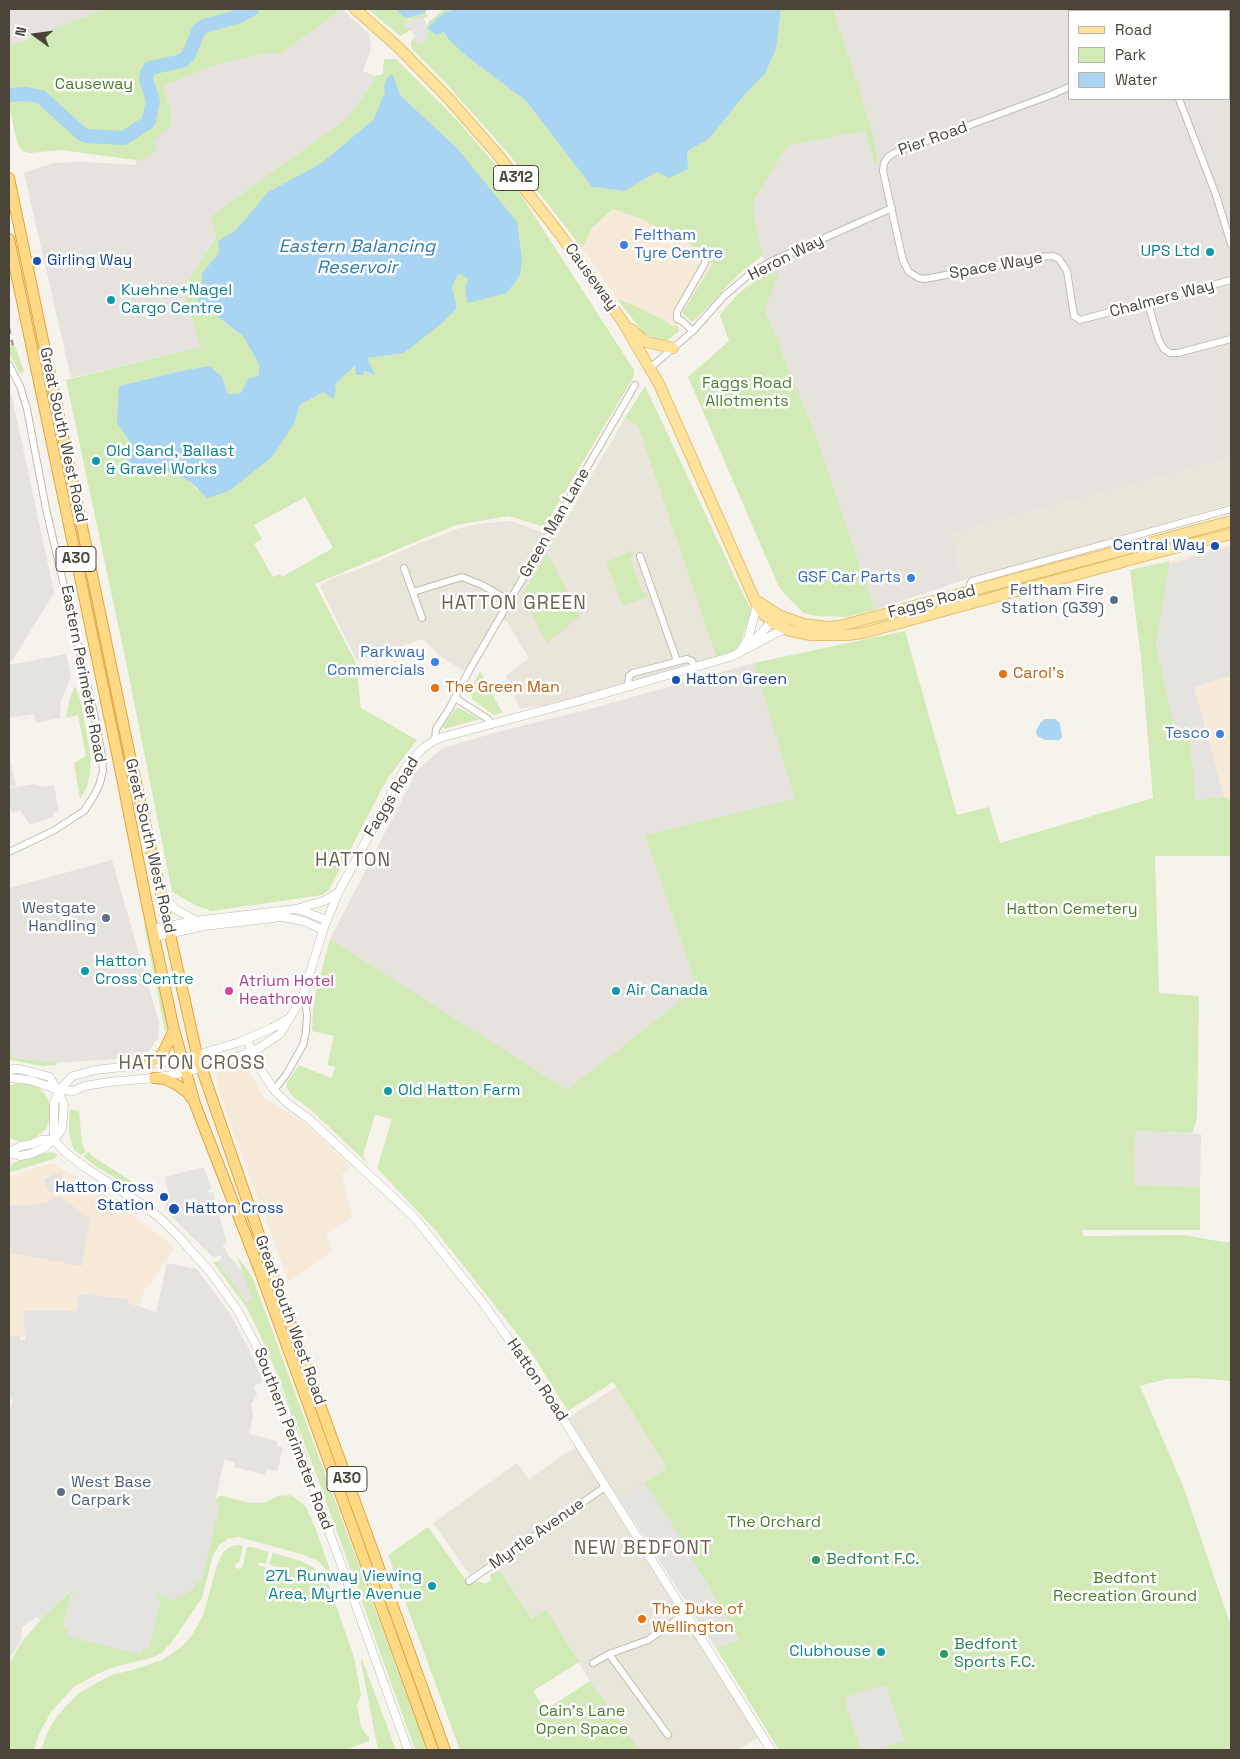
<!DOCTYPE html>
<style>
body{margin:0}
#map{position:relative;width:1240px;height:1759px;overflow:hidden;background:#f6f3ec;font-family:"Space Grotesk",sans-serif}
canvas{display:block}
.frame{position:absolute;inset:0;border:10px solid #4b4439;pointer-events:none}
.legend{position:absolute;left:1068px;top:10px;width:162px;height:90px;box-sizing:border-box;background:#fff;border:1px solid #b7b4b0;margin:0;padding:6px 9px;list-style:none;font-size:15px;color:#4b4439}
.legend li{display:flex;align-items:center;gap:10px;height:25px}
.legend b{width:25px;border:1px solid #b7b4b0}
.north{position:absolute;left:10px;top:10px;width:50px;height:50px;-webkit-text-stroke:4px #fff;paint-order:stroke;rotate:284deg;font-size:14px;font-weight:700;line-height:20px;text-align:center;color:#4b4439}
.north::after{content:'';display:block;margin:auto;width:18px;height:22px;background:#4b4439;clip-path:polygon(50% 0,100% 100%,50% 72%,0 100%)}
</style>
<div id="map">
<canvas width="1240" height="1759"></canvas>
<div class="frame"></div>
<ul class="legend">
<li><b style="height:6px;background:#ffe39c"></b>Road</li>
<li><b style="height:14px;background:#d2eab5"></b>Park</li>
<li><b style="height:14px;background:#a9d4f2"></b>Water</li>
</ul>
<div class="north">N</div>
</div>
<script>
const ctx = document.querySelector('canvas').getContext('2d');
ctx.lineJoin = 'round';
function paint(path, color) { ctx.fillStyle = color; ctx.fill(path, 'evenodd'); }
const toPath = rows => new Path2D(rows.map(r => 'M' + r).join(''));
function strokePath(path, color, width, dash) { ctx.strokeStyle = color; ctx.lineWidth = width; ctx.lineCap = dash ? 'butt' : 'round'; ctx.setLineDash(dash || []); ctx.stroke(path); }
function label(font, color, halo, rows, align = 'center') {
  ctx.font = font + ' "Space Grotesk",sans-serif'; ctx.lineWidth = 5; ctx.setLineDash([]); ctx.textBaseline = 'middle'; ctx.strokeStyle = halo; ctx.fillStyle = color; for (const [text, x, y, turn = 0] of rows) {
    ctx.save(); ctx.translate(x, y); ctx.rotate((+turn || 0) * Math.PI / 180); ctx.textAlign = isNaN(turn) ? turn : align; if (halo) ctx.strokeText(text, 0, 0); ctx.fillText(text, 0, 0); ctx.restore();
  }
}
const residential = toPath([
 [625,418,638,426,717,661,582,700,520,709,506,676,529,658,507,622,496,617,464,671,440,656,423,639,357,661,320,586,332,578,362,568,413,546,457,529,478,524,511,521,536,530,555,539],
 [1231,458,1231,504,961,581,953,533],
 [616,1387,668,1469,620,1499,709,1653,762,1735,738,1750,640,1750,590,1681,546,1609,532,1619,492,1560,470,1575,433,1523,517,1463,529,1479,581,1443,566,1419]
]);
const commercial = toPath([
 [613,209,639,218,710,255,713,265,682,313,686,318,678,327,669,325,668,323,638,307,617,299,582,248,592,228],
 [1231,544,1231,799,1224,797,1156,644,1170,561],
 [242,1066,248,1069,264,1098,306,1124,352,1166,342,1174,352,1218,326,1234,332,1251,289,1282,230,1123,216,1078,218,1072],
 [52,1163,109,1197,166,1241,174,1249,143,1293,139,1306,128,1303,76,1312,25,1311,25,1336,9,1336,9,1179,10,1176]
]);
const industrial = toPath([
 [9,9,105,9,9,46],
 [342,9,368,33,371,42,370,52,363,71,375,76,366,93,346,119,211,216,216,236,183,289,201,347,71,378,24,173,53,163,86,162,135,165,137,159,153,141,171,108,162,87,214,65,265,53,282,53],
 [833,9,1231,9,1231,458,953,533,961,581,875,610,818,441,765,310,777,274,770,269,762,256,753,208,755,199,786,148,790,145,865,131,874,162,872,130],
 [1069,11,1229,11,1229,99,1069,99],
 [754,663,796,800,645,835,697,988,567,1091,330,939,417,771,433,756,443,748,501,731,586,710],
 [112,860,159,1023,158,1038,149,1051,133,1058,52,1063,13,1058,9,1041,9,888],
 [1135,1131,1201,1134,1200,1187,1134,1185],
 [59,1196,90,1219,82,1266,9,1253,9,1205,32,1205,48,1201]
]);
const green = toPath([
 [105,9,342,9,282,53,265,53,214,65,162,87,171,108,171,125,153,141,157,148,143,161,61,150,30,153,22,151,17,142,9,105,9,46],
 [368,9,400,9,407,14,424,10,428,16,424,18,409,18,404,24,411,30,400,36],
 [444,9,457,9,443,13,427,28,436,35,444,32,448,39,465,55,526,101,592,187,623,191,657,172,687,151,709,139,747,92,765,74,776,49,781,9,833,9,872,130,878,165,874,162,865,131,790,145,786,148,755,199,753,208,762,256,739,274,694,321,691,321,682,313,712,265,710,255,639,218,613,209,592,228,582,248,508,153,443,80,412,49,411,44,412,39,421,45,429,36,425,27,431,20],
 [384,59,396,59,458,121,521,195,634,370,634,376,544,527,509,516,456,525,315,584,356,663,361,708,417,740,387,779,329,890,322,895,212,911,197,906,172,892,126,662,66,380,201,347,183,289,216,237,211,216,346,119,366,93,375,76,383,74],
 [393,74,400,95,457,148,522,261,520,275,507,293,458,274,452,287,457,308,404,353,366,358,374,375,364,371,356,366,323,392,300,405,294,424,197,490,191,482,151,463,125,469,133,446,120,386,186,370,210,366,222,377,228,394,241,393,248,380,259,375,259,364,243,336,197,301,202,287,202,273,219,253,218,241,236,230,268,192,320,164,373,120],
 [305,497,333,548,282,577,280,574,273,577,254,544,262,539,254,525],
 [770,269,778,274,765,310,818,441,875,610,846,617,815,616,804,613,793,603,779,587,688,377,729,341,720,315,737,295],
 [617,299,638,307,669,323,669,325,678,327,679,331,668,340,665,341,655,339,643,332],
 [15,346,24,371,20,374,9,352,9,347],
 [645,386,742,592,749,605,751,611,740,644,733,652,716,657,638,426,625,418],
 [632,551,633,555,630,559,642,591,647,594,648,597,623,606,606,562],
 [547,553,580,616,547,643,522,596],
 [1170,561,1156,644,1177,739,1190,737,1196,800,1224,797,1231,799,1231,856,1155,856,1159,993,1199,996,1197,1119,1192,1133,1135,1131,1134,1185,1200,1187,1200,1230,1082,1230,1084,1236,1184,1235,1223,1242,1231,1242,1231,1381,1193,1378,1166,1379,1140,1386,1183,1486,1231,1626,1231,1750,779,1750,716,1648,620,1499,667,1468,613,1382,568,1411,529,1349,436,1231,377,1168,392,1119,375,1115,363,1155,367,1163,311,1110,292,1096,287,1088,287,1082,299,1065,331,1078,336,1067,327,1065,334,1036,312,1031,313,1009,317,987,330,939,567,1090,697,988,645,835,795,799,754,663,905,631,957,815,989,807,1000,843,1153,798,1141,657,1130,570],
 [480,671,502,712,502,713,494,715,472,699,472,687],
 [75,686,81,702,91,759,90,773,87,787,80,799,74,763,86,756,78,715,66,718,70,698],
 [456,708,459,708,480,719,444,729,443,726],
 [146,923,167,1024,168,1030,165,1031,144,924],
 [9,1041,13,1058,57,1063,57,1065,42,1066,11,1060,9,1059],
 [16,1083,27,1083,38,1087,47,1097,50,1106,50,1119,45,1130,35,1138,26,1141,16,1141,9,1138,9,1086],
 [71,1109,79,1111,82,1143,86,1152,81,1155,74,1150,69,1134,69,1115],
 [88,1151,92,1156,139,1186,136,1189,132,1188,97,1167,84,1157],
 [51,1152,57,1154,56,1158,9,1173,11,1165,16,1161],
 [237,1256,252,1276,427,1750,415,1750,317,1476,267,1350,247,1308,213,1262,217,1262,221,1266,247,1302,252,1300],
 [289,1495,294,1497,306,1507,315,1527,332,1576,318,1561,304,1555,239,1537,228,1539,219,1545,213,1555,202,1598,171,1643,161,1653,154,1657,114,1667,93,1676,74,1687,51,1712,39,1734,34,1750,9,1750,9,1664,21,1643,49,1610,73,1590,76,1594,71,1594,63,1628,142,1649,144,1647,149,1648,161,1599,155,1598,157,1590,159,1590,158,1595,176,1600,177,1594,196,1581,201,1582,219,1503,214,1502,216,1499,220,1496,223,1496,245,1502,259,1503,266,1502,278,1496],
 [428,1527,467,1582,481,1582,485,1584,491,1580,490,1575,499,1570,532,1619,546,1609,579,1662,533,1691,545,1710,590,1681,640,1750,460,1750,388,1555],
 [237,1545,243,1546,239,1563,236,1563,235,1568,241,1569,243,1565,247,1547,252,1547,269,1552,266,1563,258,1563,258,1565,265,1567,264,1575,266,1576,268,1568,276,1570,277,1567,269,1564,273,1553,301,1561,313,1567,328,1583,354,1657,361,1695,357,1705,361,1727,368,1737,369,1736,369,1741,346,1750,41,1750,48,1731,57,1716,79,1693,111,1675,133,1670,162,1660,183,1646,192,1635,204,1613,216,1568,223,1552,230,1547],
 [362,1659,396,1750,378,1750,361,1662]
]);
const parking = toPath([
 [410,18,424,18,429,36,421,45,412,39,415,35,404,24],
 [9,391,12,397,54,593,12,661,9,662],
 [1231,546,1231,676,1194,687,1224,797,1196,800,1190,737,1177,740,1156,644,1170,564],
 [66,654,71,676,61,701,60,718,36,723,34,714,9,718,9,665],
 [9,754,16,786,10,787,10,788,34,784,43,787,54,785,59,811,53,812,53,817,30,825,20,810,13,813,9,807],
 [204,1167,211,1188,207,1193,213,1192,227,1244,223,1245,223,1247,225,1248,228,1255,242,1271,253,1300,247,1302,217,1262,222,1258,219,1255,214,1258,164,1209,167,1203,169,1194,165,1177],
 [60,1172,65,1184,49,1193,44,1179],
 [167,1263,197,1269,231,1315,249,1349,263,1382,254,1386,257,1396,251,1404,253,1416,249,1434,277,1441,277,1446,283,1448,277,1472,267,1469,265,1475,234,1467,235,1462,224,1460,215,1502,220,1504,201,1582,196,1581,194,1589,182,1596,177,1595,176,1600,158,1595,159,1590,157,1590,156,1598,161,1599,149,1649,144,1647,141,1654,67,1637,68,1629,63,1628,71,1594,76,1594,72,1590,40,1620,36,1617,22,1627,21,1641,9,1659,9,1411,13,1400,9,1397,9,1336,20,1336,20,1340,25,1340,24,1311,76,1311,79,1294,127,1299,128,1303,156,1312],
 [645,1483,672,1524,740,1640,716,1648,620,1499],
 [886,1685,905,1741,877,1750,861,1750,845,1703,847,1697,874,1687,876,1689]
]);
const water = toPath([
 [457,9,781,9,776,49,765,74,747,92,709,139,687,151,688,169,669,178,657,172,624,191,592,187,526,101,465,55,448,39,444,32,436,35,427,28,443,13],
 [393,74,400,95,457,148,517,222,522,261,520,275,507,293,468,303,465,291,468,278,458,274,452,287,457,308,441,324,404,353,367,358,375,375,364,371,363,375,356,375,355,366,335,384,336,391,333,399,323,392,300,405,294,424,272,457,229,491,207,498,191,482,151,463,124,469,133,446,117,423,119,386,186,370,210,366,222,377,228,394,241,393,248,379,259,375,259,364,243,336,197,301,202,287,202,273,219,253,218,241,236,230,268,192,320,164,373,120,385,92,384,85,388,77],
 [1045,719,1055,719,1060,723,1062,737,1059,740,1045,740,1037,736,1036,731,1041,722]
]);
const canal = toPath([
 [402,9,407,13,422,9]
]);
const river = toPath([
 [9,95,26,94,41,97,82,134,87,136,124,138,147,123,149,120,153,101,146,79,147,73,150,68,182,61,188,56,199,30,204,26,237,17,252,9]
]);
const minor = toPath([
 [1147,9,1147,11],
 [1069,87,1051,95,894,153,888,157,884,163,883,171,903,261,909,272,919,278,925,279,1040,257,1053,256,1059,259,1067,271,1074,316,1080,320,1231,280],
 [1179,99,1216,195,1231,244],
 [1148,303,1159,341,1164,349,1170,353,1178,353,1231,339],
 [693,331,682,321,677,319,677,312,704,265,707,256],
 [9,365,20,386,27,409,46,509,95,718,102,756,103,771,100,783,95,794,84,811,53,831,9,852],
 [650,368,693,331,724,296,751,273,770,262,892,208],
 [640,556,677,661],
 [404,568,422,618],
 [413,592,462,577,482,585,510,601],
 [972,604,969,592,970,584,972,581,1231,509],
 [628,687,629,676,633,673,687,659,692,661,695,667],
 [455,698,488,719,491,724],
 [435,740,436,729,449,709,470,669,635,385],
 [274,1090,286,1075,303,1045,306,1032,307,1015,304,993],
 [469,1581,605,1487],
 [609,1654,668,1735],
 [593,1663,609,1654,648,1640,685,1614]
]);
const tertiary = toPath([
 [749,646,775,618],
 [739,653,748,639,757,605],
 [162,893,175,909,195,920],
 [298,909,326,920],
 [152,929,195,921,296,909,324,901,338,893],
 [154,937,204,926,282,917,304,921,323,930],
 [247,1039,256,1062,274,1090,287,1103,309,1119,413,1216,483,1303,550,1398,771,1750],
 [9,1071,13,1069,20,1069,50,1077,64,1104,62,1129,54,1140,42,1149,30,1154,20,1156,9,1153],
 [9,1078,30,1080,59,1090,73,1091,85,1086,109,1082,154,1078,186,1072,232,1059,259,1048,280,1034,297,1006,304,993,323,930,338,893,406,767,422,749,435,740,443,737,582,700,733,656,778,632,787,629],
 [54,1140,65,1152,86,1168,137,1201,158,1216,178,1236,211,1273,238,1311,257,1347,286,1412,408,1750],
 [54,1140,54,1103,59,1090,73,1076,95,1070,167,1062,197,1055,240,1042,272,1028,288,1019],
 [9,1152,21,1146,32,1144,41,1140,54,1140]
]);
const primary = toPath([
 [355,9,398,47,448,98,498,155,559,233,621,319,659,384,757,605,764,615,775,624,790,631,811,635,847,635,863,633,1159,552,1231,534],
 [631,329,646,342,673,348],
 [759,602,778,615,803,624,828,627,840,626,1231,521]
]);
const trunk = toPath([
 [9,178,130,756,197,1055,275,1281,445,1750],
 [9,239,118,758,147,904,174,1030,186,1072,195,1104,261,1274,433,1750],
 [147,1065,158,1058,163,1053,174,1030],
 [154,1078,165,1079,177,1085,188,1093,192,1099]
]);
const rail = toPath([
 [9,328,13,346]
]);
const markers = [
 [624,245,5,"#3f7fe0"],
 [1210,252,5,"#0f9aa8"],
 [37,261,5,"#1a4fb4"],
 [111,300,5,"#0f9aa8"],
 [96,461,5,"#0f9aa8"],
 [1215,546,5,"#1a4fb4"],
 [911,578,5,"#3f7fe0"],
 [1114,600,5,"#5c6f8a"],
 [435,662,5,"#3f7fe0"],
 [1003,674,5,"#e8710a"],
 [676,680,5,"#1a4fb4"],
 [435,688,5,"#e8710a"],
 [1220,734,5,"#3f7fe0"],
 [106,918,5,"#5c6f8a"],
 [85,971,5,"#0f9aa8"],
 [229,991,5,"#d1479c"],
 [616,991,5,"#0f9aa8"],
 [388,1091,5,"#0f9aa8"],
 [164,1197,5,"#1a4fb4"],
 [174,1209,6,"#1a4fb4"],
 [61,1492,5,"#5c6f8a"],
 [816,1560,5,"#2e9e5b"],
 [432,1586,5,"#0f9aa8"],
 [642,1619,5,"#e8710a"],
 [881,1652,5,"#0f9aa8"],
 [944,1654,5,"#2e9e5b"]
];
const shields = [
 [516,178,45],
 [76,559,40],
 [347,1479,40]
];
const shieldNames = [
 ["A312",516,178],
 ["A30",76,559],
 ["A30",347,1479]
];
const parkNames = [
 ["Causeway",94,85],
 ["Faggs Road",747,384],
 ["Allotments",747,402],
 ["Hatton Cemetery",1072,910],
 ["The Orchard",774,1523],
 ["Bedfont",1125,1579],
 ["Recreation Ground",1125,1597],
 ["Cain's Lane",582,1712],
 ["Open Space",582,1730]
];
const streetNames = [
 ["Pier Road",933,139,-20],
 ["Heron Way",786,258,-27],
 ["Space Waye",996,266,-10],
 ["Causeway",591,277,54],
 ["Chalmers Way",1162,299,-15],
 ["Great South West Road",63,435,78],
 ["Green Man Lane",555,523,-60],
 ["Faggs Road",932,602,-15],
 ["Eastern Perimeter Road",83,674,79],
 ["Faggs Road",392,797,-59],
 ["Great South West Road",150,846,77],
 ["Great South West Road",290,1320,70],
 ["Hatton Road",537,1380,56],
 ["Southern Perimeter Road",293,1439,69],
 ["Myrtle Avenue",537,1534,-35]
];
const shopNames = [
 ["Feltham",634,236,"left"],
 ["Tyre Centre",634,254,"left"],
 ["GSF Car Parts",901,578],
 ["Parkway",425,653],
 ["Commercials",425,671],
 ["Tesco",1210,734]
];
const cultureNames = [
 ["UPS Ltd",1200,252,"right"],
 ["Kuehne+Nagel",121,291],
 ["Cargo Centre",121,309],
 ["Old Sand, Ballast",106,452],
 ["& Gravel Works",106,470],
 ["Hatton",95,962],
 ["Cross Centre",95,980],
 ["Air Canada",626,991],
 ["Old Hatton Farm",398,1091],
 ["27L Runway Viewing",422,1577,"right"],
 ["Area, Myrtle Avenue",422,1595,"right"],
 ["Clubhouse",871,1652,"right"]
];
const transitNames = [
 ["Girling Way",47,261],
 ["Central Way",1205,546,"right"],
 ["Hatton Green",686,680],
 ["Hatton Cross",154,1188,"right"],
 ["Station",154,1206,"right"],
 ["Hatton Cross",185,1209]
];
const serviceNames = [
 ["Feltham Fire",1104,591],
 ["Station (G39)",1104,609],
 ["Westgate",96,909],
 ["Handling",96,927],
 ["West Base",71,1483,"left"],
 ["Carpark",71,1501,"left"]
];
const foodNames = [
 ["Carol's",1013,674],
 ["The Green Man",445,688],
 ["The Duke of",652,1610],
 ["Wellington",652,1628]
];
const hotelNames = [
 ["Atrium Hotel",239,982],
 ["Heathrow",239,1000]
];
const leisureNames = [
 ["Bedfont F.C.",826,1560],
 ["Bedfont",954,1645],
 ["Sports F.C.",954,1663]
];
const waterNames = [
 ["Eastern Balancing",357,247],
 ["Reservoir",357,268]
];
const quarterNames = [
 ["HATTON GREEN",514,604],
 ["HATTON",353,861],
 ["HATTON CROSS",192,1064],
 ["NEW BEDFONT",643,1549]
];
paint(residential, '#eae5da');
paint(commercial, '#f7ead8');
paint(industrial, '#e6e2dd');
paint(green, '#d2eab5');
paint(parking, '#e5e3e0');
paint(water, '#a9d4f2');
strokePath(canal, '#a9d4f2', 9);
strokePath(river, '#a9d4f2', 14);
strokePath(minor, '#c2bbae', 8);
strokePath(tertiary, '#c2bbae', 9);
strokePath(primary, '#e6c16a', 12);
strokePath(trunk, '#e0a43c', 12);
strokePath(minor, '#fff', 6);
strokePath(tertiary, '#fff', 8);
strokePath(primary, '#ffe39c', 10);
strokePath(trunk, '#ffd985', 10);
strokePath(rail, '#9a9a9a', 2.5, [6, 6]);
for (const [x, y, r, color] of markers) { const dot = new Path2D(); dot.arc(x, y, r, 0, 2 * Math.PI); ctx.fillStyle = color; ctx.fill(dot); strokePath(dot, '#fff', 2); }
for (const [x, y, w] of shields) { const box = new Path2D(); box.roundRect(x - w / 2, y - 12.5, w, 25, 4); ctx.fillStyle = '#fff'; ctx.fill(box); strokePath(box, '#4b4439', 1); }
label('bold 15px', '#4b4439', null, shieldNames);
label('16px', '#4a7f2a', '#fff', parkNames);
label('16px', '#4b4439', '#fff', streetNames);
label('16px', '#366cbe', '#fff', shopNames, 'right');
label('16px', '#0d838f', '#fff', cultureNames, 'left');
label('16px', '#164399', '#fff', transitNames, 'left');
label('16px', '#4e5e75', '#fff', serviceNames, 'right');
label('16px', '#c56008', '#fff', foodNames, 'left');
label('16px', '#b23c85', '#fff', hotelNames, 'left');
label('16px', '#27864d', '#fff', leisureNames, 'left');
label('italic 18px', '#2e7ab2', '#fff', waterNames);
ctx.letterSpacing = '1px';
label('19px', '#6e6250', '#fff', quarterNames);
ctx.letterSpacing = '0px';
</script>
